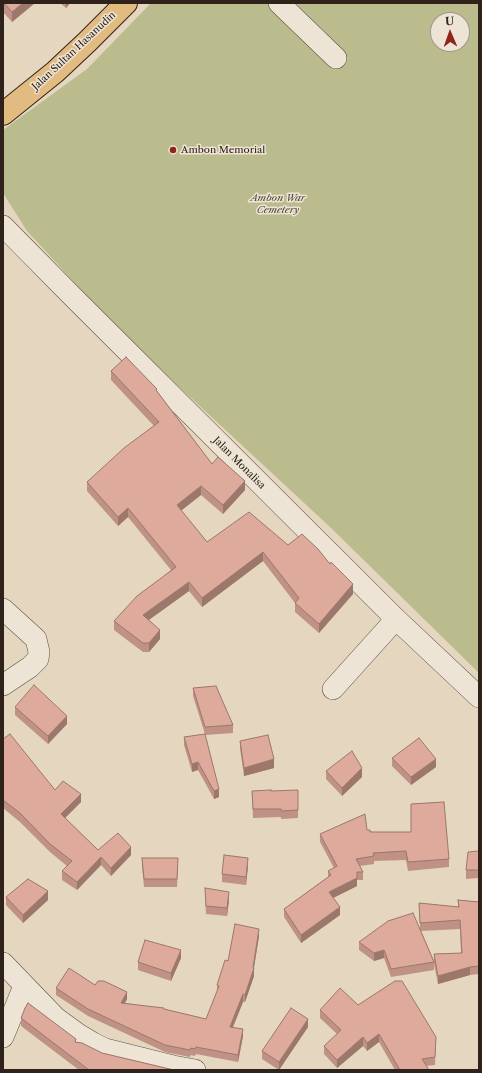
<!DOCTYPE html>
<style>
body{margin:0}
#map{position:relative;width:482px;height:1073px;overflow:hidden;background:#e5d6bf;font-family:"Libre Caslon Text",serif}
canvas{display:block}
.frame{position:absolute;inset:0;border:4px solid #2f221a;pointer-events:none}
.north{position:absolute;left:430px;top:12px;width:40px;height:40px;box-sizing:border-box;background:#eee4d5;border:1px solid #a2968a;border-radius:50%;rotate:358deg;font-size:11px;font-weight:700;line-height:16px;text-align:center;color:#2f221a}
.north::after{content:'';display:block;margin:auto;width:14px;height:18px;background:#8f2418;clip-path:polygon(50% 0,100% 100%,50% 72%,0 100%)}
</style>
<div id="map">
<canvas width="482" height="1073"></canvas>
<div class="frame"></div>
<div class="north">U</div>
</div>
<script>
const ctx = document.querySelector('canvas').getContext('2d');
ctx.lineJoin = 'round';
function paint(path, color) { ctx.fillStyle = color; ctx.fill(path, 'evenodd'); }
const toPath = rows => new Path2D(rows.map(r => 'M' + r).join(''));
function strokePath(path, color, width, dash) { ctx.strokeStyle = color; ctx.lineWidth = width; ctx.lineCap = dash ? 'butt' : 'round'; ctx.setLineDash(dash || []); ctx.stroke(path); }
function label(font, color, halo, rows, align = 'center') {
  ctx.font = font + ' "Libre Caslon Text",serif'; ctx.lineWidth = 3; ctx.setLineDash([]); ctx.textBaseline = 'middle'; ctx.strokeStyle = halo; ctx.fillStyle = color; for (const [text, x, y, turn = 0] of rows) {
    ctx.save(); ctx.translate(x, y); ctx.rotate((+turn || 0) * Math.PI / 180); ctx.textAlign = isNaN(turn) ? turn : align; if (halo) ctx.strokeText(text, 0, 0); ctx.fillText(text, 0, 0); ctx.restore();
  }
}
const green = toPath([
 [151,3,479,3,479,673,330,527,120,332,27,231,3,193,3,130,87,69],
 [438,20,462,20,462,44,438,44]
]);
const minor = toPath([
 [279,3,336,58],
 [3,226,76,300,396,619,479,697],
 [3,609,36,639,39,652,38,659,30,667,3,685],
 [333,689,396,619],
 [3,963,56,1018,78,1034,93,1043,105,1049,173,1066,195,1070],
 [3,1037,24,986]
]);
const trunk = toPath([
 [3,114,55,72,87,42,126,3]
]);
const wall = toPath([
 [3,3,35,3,12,22,3,12],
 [60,3,70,3,66,8],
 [111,371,157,391,212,464,245,490,223,514,201,495,181,510,207,542,288,545,353,594,319,633,295,612,295,603,263,561,202,607,189,591,149,620,160,639,149,652,143,652,114,630,114,621,171,570,128,517,118,526,87,491,87,482,154,426,111,380],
 [193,688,233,725,233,733,205,735,219,797,214,799,198,770,192,772,184,745,184,737,205,734,193,696],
 [15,707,67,724,48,744,15,715],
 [3,739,55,790,81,802,65,818,98,850,131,855,111,876,101,865,77,890,62,880,62,871,67,866,50,852,20,822,3,808],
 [240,741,274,768,244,776,240,749],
 [392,758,436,767,411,785,392,766],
 [326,771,362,777,342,796,326,779],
 [252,791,271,791,298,810,298,818,281,819,281,817,253,818],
 [367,830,449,859,449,867,408,871,406,860,374,861,374,864,360,866,363,872,363,880,357,880,357,886,333,898,340,915,301,943,284,917,284,909,328,877,328,871,334,868,320,842,320,834],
 [479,851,479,878,466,879,466,870],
 [142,858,178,866,177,887,144,887,142,866],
 [248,866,246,885,222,882,222,874],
 [205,888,229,900,227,916,206,914,205,896],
 [6,897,48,900,23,923,6,905],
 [458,900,479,902,479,974,470,975,438,984,434,964,434,970,391,977,384,958,374,961,359,950,359,942,420,927,419,903,458,907],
 [460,929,461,953,434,954,434,961,421,931],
 [259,936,254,968,254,976,245,1002,243,1002,233,1027,243,1036,238,1062,196,1054,195,1056,191,1055,190,1057,165,1052,88,1016,56,995,56,988,95,985,127,999,125,1003,164,1009,206,1019,217,992,217,985,228,961],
 [181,958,171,981,138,970,138,962],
 [358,1005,436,1037,435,1065,426,1066,429,1070,395,1070,379,1042,367,1051,363,1046,337,1068,324,1054,324,1046,337,1034,320,1018,320,1010],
 [21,1018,102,1053,174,1070,79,1070,21,1026],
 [308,1027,279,1070,262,1059,262,1051]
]);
const shadedWall = toPath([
 [23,3,35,3,12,22,12,12],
 [66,3,70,3,66,8],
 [245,481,245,490,223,514,223,505],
 [201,486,201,495,177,514,177,505],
 [128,508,128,517,118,526,118,517],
 [263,552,263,561,202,607,202,598],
 [189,582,189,591,143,624,143,615],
 [353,584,353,594,319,633,319,624],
 [160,630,160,639,149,652,149,643],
 [67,716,67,724,48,744,48,736],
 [274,759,274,768,244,776,244,768],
 [436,759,436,767,411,785,411,777],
 [198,762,198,770,192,772,192,764],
 [362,768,362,777,342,796,342,788],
 [219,789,219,797,214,799,214,791],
 [81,794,81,802,61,822,61,814],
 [131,847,131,855,111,876,111,868],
 [101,857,101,865,77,890,77,882],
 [248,858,248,866,246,885,246,877],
 [357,878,357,886,329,900,329,892],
 [48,891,48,900,23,923,23,915],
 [229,892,229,900,227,916,227,908],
 [340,907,340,915,301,943,301,935],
 [259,929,259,936,253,973,254,968,254,976,245,1002,245,995,253,968],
 [181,950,181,958,171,981,171,973],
 [384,950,384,958,374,961,374,953],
 [470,967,470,975,438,984,438,976],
 [127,992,127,999,121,1010,121,1003],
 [243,994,243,1002,230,1034,230,1027],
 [308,1019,308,1027,279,1070,279,1062],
 [243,1029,243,1036,238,1062,238,1055],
 [379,1034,379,1042,367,1051,367,1043],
 [363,1037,363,1046,337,1068,337,1060]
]);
const building = toPath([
 [4,3,23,3,12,12,4,3],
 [126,357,157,389,156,390,212,464,218,457,245,481,223,505,201,486,177,505,207,542,249,512,288,545,302,534,318,549,330,564,331,562,353,584,319,624,295,603,299,598,263,552,202,598,189,582,143,615,160,630,149,643,143,643,114,621,137,596,176,567,128,508,118,517,87,482,124,448,159,422,111,371,126,357],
 [34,685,67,716,48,736,15,707,34,685],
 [216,686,233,725,205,727,193,688,216,686],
 [10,734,55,790,63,781,81,794,61,814,98,850,118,833,131,847,111,868,101,857,77,882,62,871,72,861,50,844,20,813,3,800,3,739,10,734],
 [205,734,219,789,214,791,198,762,192,764,184,737,205,734],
 [268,735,274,759,244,768,240,741,268,735],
 [419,738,436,759,411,777,392,758,419,738],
 [352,751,362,768,342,788,326,771,352,751],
 [271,790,271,791,298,790,298,810,281,811,281,809,253,809,252,791,271,790],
 [444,802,449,859,408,862,406,851,373,853,374,856,356,859,363,872,357,872,357,878,329,892,340,907,301,935,284,909,331,875,328,871,337,866,320,834,365,814,367,830,370,830,370,832,411,832,411,804,444,802],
 [479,851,479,870,466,870,468,852,479,851],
 [224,855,248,858,246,877,222,874,224,855],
 [142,858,178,858,177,879,144,879,142,858],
 [28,879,48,891,23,915,6,897,28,879],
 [205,888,229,892,227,908,206,906,205,888],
 [458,900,479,902,479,966,470,967,438,976,434,954,462,953,460,920,420,923,419,903,459,907,458,900],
 [413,913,434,962,391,969,384,950,374,953,359,942,388,921,413,913],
 [235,924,259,929,253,968,254,968,245,995,243,994,230,1027,243,1029,238,1055,196,1047,195,1049,191,1048,190,1050,165,1045,88,1009,56,988,69,968,95,985,98,981,104,981,127,992,121,1003,164,1008,164,1009,206,1019,219,986,217,985,225,960,228,961,235,924],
 [145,940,181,950,171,973,138,962,145,940],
 [395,981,402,981,436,1037,435,1057,422,1059,429,1070,400,1070,379,1034,367,1043,363,1037,337,1060,324,1046,341,1030,320,1010,340,988,358,1005,395,981],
 [28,1003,76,1039,75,1042,82,1043,102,1053,174,1070,89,1070,21,1018,25,1008,28,1003],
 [291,1008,308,1019,279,1062,262,1051,291,1008]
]);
const markers = [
 [173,150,4,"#8f2418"]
];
const streetNames = [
 ["Jalan Sultan Hasanudin",74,51,-43],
 ["Jalan Monalisa",239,463,45]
];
const poiNames = [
 ["Ambon Memorial",181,150]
];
const parkNames = [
 ["Ambon War",278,198],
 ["Cemetery",278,210]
];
paint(green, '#babc8e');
strokePath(minor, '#5c4f43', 22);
strokePath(trunk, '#2f221a', 24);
strokePath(minor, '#eee4d5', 21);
strokePath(trunk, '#e2bb80', 22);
paint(wall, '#bf9285');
paint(shadedWall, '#9b776c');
paint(building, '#deaa9b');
strokePath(building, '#9b776c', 1);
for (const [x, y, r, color] of markers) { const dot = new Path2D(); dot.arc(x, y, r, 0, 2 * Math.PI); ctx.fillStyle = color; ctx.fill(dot); strokePath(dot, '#eee4d5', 1.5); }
label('10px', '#2f221a', '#eee4d5', streetNames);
label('10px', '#2f221a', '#eee4d5', poiNames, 'left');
label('italic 10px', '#524837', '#eee4d5', parkNames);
</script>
